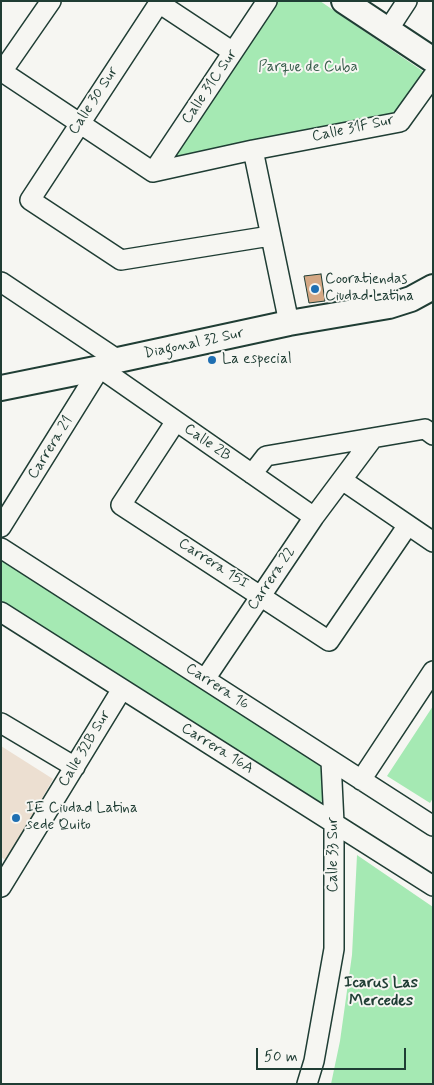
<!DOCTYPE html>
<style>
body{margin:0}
#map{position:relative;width:434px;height:1085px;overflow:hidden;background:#f6f6f2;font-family:Mynerve,sans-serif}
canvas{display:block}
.frame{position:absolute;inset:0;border:2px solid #1f3d34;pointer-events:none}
.scale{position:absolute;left:256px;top:1048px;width:150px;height:22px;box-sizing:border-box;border:2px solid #1f3d34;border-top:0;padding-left:6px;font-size:15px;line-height:18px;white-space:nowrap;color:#1f3d34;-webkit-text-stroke:4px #f6f6f2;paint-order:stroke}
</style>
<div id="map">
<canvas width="434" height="1085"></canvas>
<div class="frame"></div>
<div class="scale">50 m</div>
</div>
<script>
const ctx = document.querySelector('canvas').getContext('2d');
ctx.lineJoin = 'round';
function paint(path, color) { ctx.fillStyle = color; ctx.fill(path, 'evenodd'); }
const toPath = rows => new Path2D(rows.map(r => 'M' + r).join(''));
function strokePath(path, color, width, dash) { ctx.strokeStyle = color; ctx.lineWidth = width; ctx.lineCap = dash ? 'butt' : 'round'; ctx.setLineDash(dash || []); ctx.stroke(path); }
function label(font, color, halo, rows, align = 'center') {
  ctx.font = font + ' Mynerve,sans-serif'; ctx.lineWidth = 4; ctx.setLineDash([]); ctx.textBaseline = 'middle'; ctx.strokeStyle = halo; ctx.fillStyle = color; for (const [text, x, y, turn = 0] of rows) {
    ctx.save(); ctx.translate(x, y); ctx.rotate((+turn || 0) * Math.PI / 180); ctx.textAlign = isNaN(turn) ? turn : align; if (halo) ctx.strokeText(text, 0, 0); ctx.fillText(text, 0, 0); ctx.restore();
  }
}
const built = toPath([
 [1,746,53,779,7,861,1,857]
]);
const green = toPath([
 [278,1,320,1,424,72,397,114,171,157],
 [1,549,331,761,320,809,1,608],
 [433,706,433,798,430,803,387,776],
 [357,855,433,907,433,1084,331,1084,340,1041,352,955]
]);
const building = toPath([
 [321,274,325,301,309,303,304,276,321,274]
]);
const minor = toPath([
 [388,30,407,1],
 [233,52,159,3,30,200,121,260,270,236],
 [1,71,153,172],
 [1,73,51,1],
 [253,150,289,323],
 [153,172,253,150,400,122,433,76],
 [153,172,267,1],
 [1,282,118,360],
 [176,421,121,505,329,641,408,525],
 [252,474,266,456,425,429,433,435],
 [342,480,433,542],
 [1,527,100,368,314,517],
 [1,548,433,826],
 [1,612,433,886],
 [205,679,314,517,373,438],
 [1,723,75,767],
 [361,780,433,671],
 [1,887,122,689],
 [307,1084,314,1061,334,949,334,823,331,761]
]);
const tertiary = toPath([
 [344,1,433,60],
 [1,388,100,368,118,360,289,323,389,306,411,299,433,287]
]);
const markers = [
 [315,289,5,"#1f6fb2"],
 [212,360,5,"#1f6fb2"],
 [16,818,5,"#1f6fb2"]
];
const parkNames = [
 ["Parque de Cuba",308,68]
];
const streetNames = [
 ["Calle 31C Sur",210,87,-56],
 ["Calle 30 Sur",94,101,-57],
 ["Calle 31F Sur",353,129,-12],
 ["Diagonal 32 Sur",194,344,-12],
 ["Calle 2B",207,443,35],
 ["Carrera 21",51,448,-58],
 ["Carrera 15I",213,564,33],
 ["Carrera 22",272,579,-56],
 ["Carrera 16",217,687,33],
 ["Calle 32B Sur",85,749,-59],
 ["Carrera 16A",217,749,32],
 ["Calle 33 Sur",334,855,-90]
];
const poiNames = [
 ["Cooratiendas",325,280],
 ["Ciudad Latina",325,297],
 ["La especial",222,360],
 ["IE Ciudad Latina",26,809],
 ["sede Quito",26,826]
];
const neighbourhoodNames = [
 ["Icarus Las",381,984],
 ["Mercedes",381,1002]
];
paint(built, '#ecdfd1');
paint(green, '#a5e9b3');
paint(building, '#d4a885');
strokePath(building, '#1f3d34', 1);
strokePath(minor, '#1f3d34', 22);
strokePath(tertiary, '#1f3d34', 28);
strokePath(minor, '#f6f6f2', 19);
strokePath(tertiary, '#f6f6f2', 24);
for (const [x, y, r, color] of markers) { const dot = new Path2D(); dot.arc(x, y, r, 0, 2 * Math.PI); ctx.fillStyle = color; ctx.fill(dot); strokePath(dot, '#f6f6f2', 2); }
label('15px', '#3a5f4d', '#f6f6f2', parkNames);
label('15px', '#1f3d34', '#f6f6f2', streetNames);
label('15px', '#1f3d34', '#f6f6f2', poiNames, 'left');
label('bold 16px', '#1f3d34', '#f6f6f2', neighbourhoodNames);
</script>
